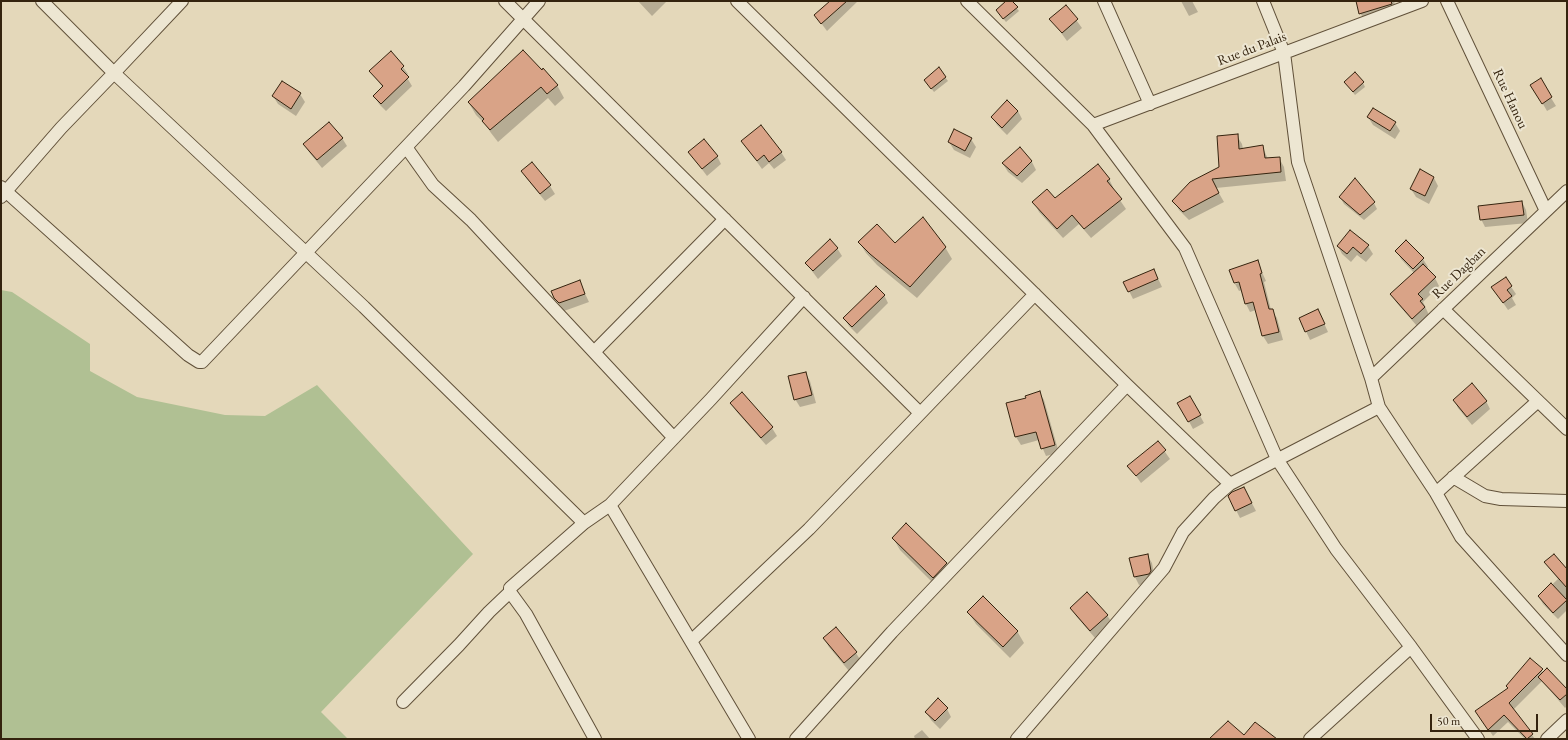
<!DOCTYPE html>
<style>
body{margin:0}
#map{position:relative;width:1568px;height:740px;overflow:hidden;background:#e4d8ba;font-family:"EB Garamond",serif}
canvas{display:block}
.frame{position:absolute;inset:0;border:2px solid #34230e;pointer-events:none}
.scale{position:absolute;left:1430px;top:714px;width:108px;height:18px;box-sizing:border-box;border:2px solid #34230e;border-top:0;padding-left:5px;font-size:12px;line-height:14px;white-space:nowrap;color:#34230e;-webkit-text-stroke:3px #ede6d2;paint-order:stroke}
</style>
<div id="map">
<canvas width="1568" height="740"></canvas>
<div class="frame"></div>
<div class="scale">50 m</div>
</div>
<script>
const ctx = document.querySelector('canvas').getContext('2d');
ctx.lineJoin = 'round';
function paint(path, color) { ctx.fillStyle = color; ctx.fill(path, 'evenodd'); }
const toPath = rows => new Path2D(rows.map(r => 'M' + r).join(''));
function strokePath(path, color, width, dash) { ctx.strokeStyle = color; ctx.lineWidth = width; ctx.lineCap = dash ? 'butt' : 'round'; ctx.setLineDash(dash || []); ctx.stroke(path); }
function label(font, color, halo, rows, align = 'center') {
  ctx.font = font + ' "EB Garamond",serif'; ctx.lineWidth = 4; ctx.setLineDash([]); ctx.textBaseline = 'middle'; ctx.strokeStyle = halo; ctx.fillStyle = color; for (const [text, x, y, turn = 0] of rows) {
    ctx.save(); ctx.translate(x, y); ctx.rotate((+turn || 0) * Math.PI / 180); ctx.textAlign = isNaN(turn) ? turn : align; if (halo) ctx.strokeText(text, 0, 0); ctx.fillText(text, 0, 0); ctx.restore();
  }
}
const green = toPath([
 [1,290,12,292,90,344,90,371,137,397,225,415,265,416,317,385,473,554,321,712,348,739,1,739]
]);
const shadow = toPath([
 [638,1,667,1,652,16],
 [831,1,858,1,827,31,815,15],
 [1008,1,1011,1,1019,11,1006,22,997,11],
 [1181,1,1192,1,1198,12,1189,16],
 [1357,1,1394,1,1397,11,1365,20,1360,13],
 [1066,6,1082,28,1067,41,1051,19],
 [523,51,557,85,564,98,555,106,548,98,498,142,491,133,485,124,476,115,469,103],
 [403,67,408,74,406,76,412,86,386,111,379,104,374,96,383,88,371,72],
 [945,77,948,81,934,92,925,80],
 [1540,80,1556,106,1547,111,1532,85],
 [1346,83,1363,83,1365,87,1355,95],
 [300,94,305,102,296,116,278,104,273,96],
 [1018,111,1022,119,1007,135,997,125,992,117],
 [1368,117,1395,123,1400,131,1395,139,1373,125],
 [1237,136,1242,144,1243,149,1262,146,1268,159,1279,158,1284,167,1286,181,1216,188,1224,202,1189,220,1179,210,1174,201,1220,167],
 [342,138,347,146,322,168,309,152,304,144],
 [971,139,976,147,970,158,954,150,949,142],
 [742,141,781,152,786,160,774,169,769,163,762,169],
 [1020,148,1032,162,1036,170,1022,183,1008,172,1003,164],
 [689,152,717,156,721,164,707,176],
 [522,171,550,186,555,194,545,201,527,179],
 [1420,171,1434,178,1438,186,1429,204,1416,197,1411,189],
 [1109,179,1114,189,1113,190,1126,209,1091,238,1079,224,1063,238,1039,212,1034,202,1055,199],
 [1340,197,1374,203,1377,209,1364,220,1344,204],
 [1522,202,1526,210,1528,223,1485,227,1481,219],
 [859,242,945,247,952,259,917,298,877,265,866,253],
 [1338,246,1368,246,1373,254,1366,262,1357,255,1351,262,1342,254],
 [837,248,842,256,818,279,806,263],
 [1397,251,1423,259,1428,267,1426,269,1435,278,1439,286,1423,302,1429,315,1417,326,1396,302,1391,294,1414,273,1401,259],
 [1257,261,1266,281,1264,282,1271,310,1277,318,1283,340,1268,344,1263,336,1256,310,1250,312,1246,304,1242,290,1239,291,1235,284,1244,281],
 [1154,270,1162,287,1133,299,1129,291],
 [1505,278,1516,294,1512,298,1516,305,1508,310,1493,288],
 [579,281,589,302,564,311,555,298],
 [884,295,888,303,857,334,849,326,844,318],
 [1318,310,1328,332,1310,340,1300,318],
 [805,373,810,381,816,403,800,407,795,399],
 [1039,392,1044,400,1059,453,1046,456,1039,440,1021,445,1016,437,1008,404,1027,399],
 [742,393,772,428,777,436,766,445,736,411,731,403],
 [1190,397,1204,423,1193,429,1179,403],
 [1454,400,1486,401,1490,409,1472,425,1458,408],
 [1158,442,1170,459,1141,483,1129,466],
 [1244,488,1256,511,1240,518,1236,510],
 [906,525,946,564,953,576,940,590,900,550,893,538],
 [1147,555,1152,563,1155,580,1154,582,1139,585,1135,577],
 [1545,563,1567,570,1567,610,1558,619,1543,604,1539,597,1558,579],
 [1071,609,1107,615,1112,623,1095,638,1076,616],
 [968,612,1017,631,1024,643,1010,658,976,624],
 [836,629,856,653,861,661,849,671,829,647,824,639],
 [1530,660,1544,673,1567,691,1567,706,1565,708,1542,681,1513,710,1535,739,1525,739,1508,722,1493,736,1481,718,1509,689],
 [947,709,951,717,940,729,931,720,926,712],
 [922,730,930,739,915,739,914,736]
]);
const building = toPath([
 [830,1,847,1,821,24,814,15,830,1],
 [1006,1,1012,1,1018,7,1003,19,996,10,1006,1],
 [1356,1,1391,1,1392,4,1359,14,1356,1],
 [1066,5,1078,19,1062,33,1049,19,1066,5],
 [523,50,542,70,543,68,558,85,547,94,541,87,490,130,482,121,484,119,468,102,523,50],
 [391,51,404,66,401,69,409,77,381,104,373,96,383,86,369,71,391,51],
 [939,67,946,77,931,89,924,80,939,67],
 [1355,72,1364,82,1353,92,1344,82,1355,72],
 [1541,78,1552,97,1542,104,1530,85,1541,78],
 [282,81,301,93,291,109,272,96,282,81],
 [1007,100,1018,111,1002,128,991,117,1007,100],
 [1373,108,1396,122,1390,131,1367,117,1373,108],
 [329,122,343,138,317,160,303,144,329,122],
 [761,125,782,152,769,162,764,155,757,161,741,141,761,125],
 [954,129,972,138,965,151,948,142,954,129],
 [1238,134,1239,149,1263,145,1265,158,1280,157,1281,172,1212,179,1219,193,1183,212,1172,201,1190,182,1219,167,1217,136,1238,134],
 [704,139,718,156,702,169,688,152,704,139],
 [1020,147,1032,161,1017,176,1002,163,1020,147],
 [532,162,551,185,540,194,521,171,532,162],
 [1098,164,1110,179,1107,181,1122,199,1084,229,1072,215,1057,229,1032,202,1047,189,1055,198,1098,164],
 [1420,169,1434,177,1425,196,1410,189,1420,169],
 [1355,178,1375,202,1360,215,1339,197,1355,178],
 [1522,201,1524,215,1480,220,1478,206,1522,201],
 [923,217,946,247,910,287,870,254,858,242,877,224,895,243,923,217],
 [1350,230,1369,245,1361,254,1353,247,1347,254,1337,246,1350,230],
 [830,239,838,248,813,271,805,263,830,239],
 [1406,240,1424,258,1413,269,1395,251,1406,240],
 [1258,260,1262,273,1260,274,1269,309,1273,309,1279,332,1262,336,1253,302,1245,304,1239,282,1234,283,1229,270,1258,260],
 [1423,264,1436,277,1418,294,1423,299,1420,301,1425,307,1412,319,1390,294,1423,264],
 [1154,269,1158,279,1128,292,1123,282,1154,269],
 [1506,277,1512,286,1507,290,1512,296,1503,303,1491,287,1506,277],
 [580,280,585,294,559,303,554,298,551,291,580,280],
 [876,286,885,295,852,327,843,318,876,286],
 [1318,309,1325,324,1305,332,1299,318,1318,309],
 [806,372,812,395,794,400,788,376,806,372],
 [1472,383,1487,401,1467,417,1453,400,1472,383],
 [1040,391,1055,445,1041,449,1036,432,1015,437,1006,403,1026,398,1025,396,1040,391],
 [742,392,773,427,761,438,730,403,742,392],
 [1190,396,1201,415,1188,422,1177,403,1190,396],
 [1158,441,1166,450,1136,476,1127,466,1158,441],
 [1244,487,1252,503,1235,511,1228,496,1232,492,1244,487],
 [906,523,947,563,933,578,892,538,906,523],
 [1148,554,1151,571,1149,574,1134,577,1129,558,1148,554],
 [1554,554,1567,569,1567,588,1544,562,1554,554],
 [1551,583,1567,600,1553,613,1538,596,1551,583],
 [1087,592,1108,615,1090,631,1070,608,1087,592],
 [983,596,1018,631,1003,647,967,612,983,596],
 [836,627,857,652,844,663,823,638,836,627],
 [1530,658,1543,669,1509,703,1533,734,1527,739,1504,715,1488,730,1475,711,1508,688,1506,686,1530,658],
 [1547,668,1567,689,1567,694,1560,700,1538,677,1547,668],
 [938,698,948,708,935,721,925,712,938,698],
 [1228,721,1244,735,1255,722,1277,739,1209,739,1228,721]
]);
const minor = toPath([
 [42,1,114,73,364,307,584,523],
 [505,1,920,413],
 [737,1,1127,385,1230,484],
 [967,1,1093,125,1185,248,1277,459,1336,549,1411,647,1478,739],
 [1104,1,1150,104],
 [1263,1,1284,53,1298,162,1371,378,1379,407,1436,493,1461,537,1567,655],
 [1447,1,1546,211],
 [1093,125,1422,1],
 [406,147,433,185,471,220,674,438],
 [1,187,188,355,199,362,202,362,464,86,539,1],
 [1,197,61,128,114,73,182,1],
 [1443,309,1567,429],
 [594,352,725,219],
 [1371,378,1567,191],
 [1453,477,1485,496,1501,499,1567,501],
 [1436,493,1538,401],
 [610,505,749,739],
 [691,641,809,529,1035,294],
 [403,702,459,645,489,612,510,592],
 [595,739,526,614,510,592,510,588,584,523,610,505,711,399,804,297],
 [796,739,892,632,1127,385],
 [1017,739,1164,568,1183,532,1214,498,1230,484,1379,407],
 [1310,739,1411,647],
 [1547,739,1567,720]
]);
const streetNames = [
 ["Rue du Palais",1252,49,-21],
 ["Rue Hanou",1510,99,65],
 ["Rue Dagban",1459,273,-44]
];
paint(green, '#b0c093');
paint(shadow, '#0003');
paint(building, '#d9a387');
strokePath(building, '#34230e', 1);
strokePath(minor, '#605039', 14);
strokePath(minor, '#ede6d2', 12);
label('14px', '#34230e', '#ede6d2', streetNames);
</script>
